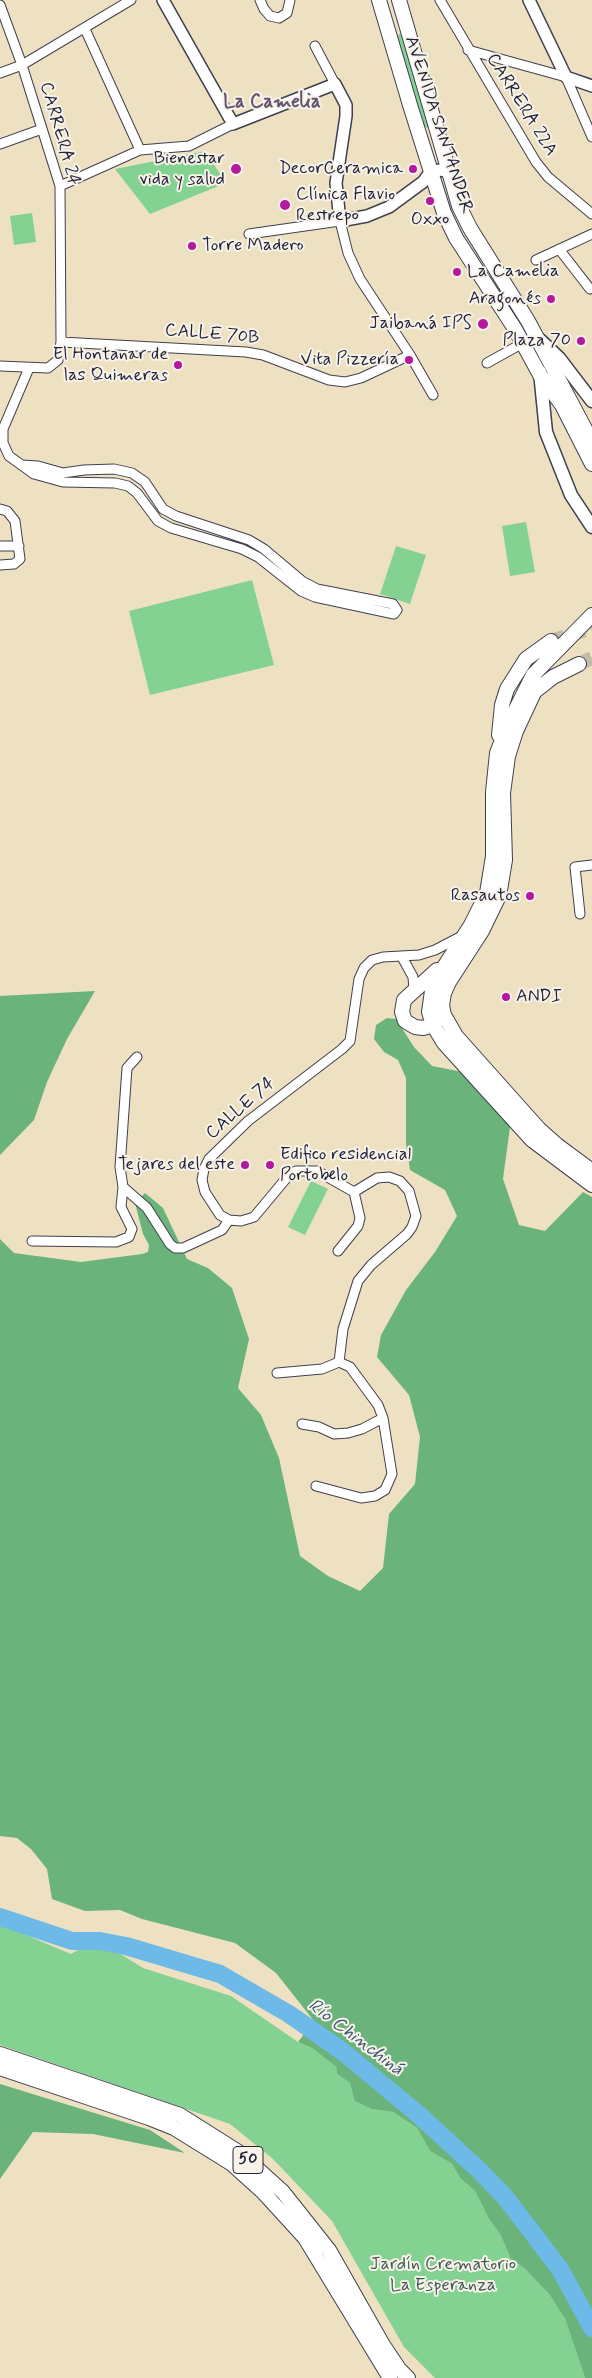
<!DOCTYPE html>
<meta charset="utf-8">
<style>
body{margin:0}
canvas{display:block;background:#ede1c2}
</style>
<canvas width="592" height="2378"></canvas>
<script>
const ctx = document.querySelector('canvas').getContext('2d');
ctx.lineJoin = 'round';
function paint(path, color) { ctx.fillStyle = color; ctx.fill(path, 'evenodd'); }
const toPath = rows => new Path2D(rows.map(r => 'M' + r).join(''));
function strokePath(path, color, width, dash) { ctx.strokeStyle = color; ctx.lineWidth = width; ctx.lineCap = dash ? 'butt' : 'round'; ctx.setLineDash(dash || []); ctx.stroke(path); }
function label(font, color, halo, rows, align = 'center') {
  ctx.font = font + ' Mynerve,sans-serif'; ctx.lineWidth = 4; ctx.setLineDash([]); ctx.textBaseline = 'middle'; ctx.strokeStyle = halo; ctx.fillStyle = color; for (const [text, x, y, turn = 0] of rows) {
    ctx.save(); ctx.translate(x, y); ctx.rotate((+turn || 0) * Math.PI / 180); ctx.textAlign = isNaN(turn) ? turn : align; if (halo) ctx.strokeText(text, 0, 0); ctx.fillText(text, 0, 0); ctx.restore();
  }
}
const green = toPath([
 [400,34,402,35,431,127,427,128,424,126,395,38],
 [205,151,226,183,150,214,115,169],
 [32,213,36,242,14,245,10,216],
 [526,522,535,572,510,576,502,526],
 [396,546,426,555,410,604,380,594],
 [252,580,274,665,150,695,129,611],
 [311,1181,328,1189,305,1235,288,1227],
 [0,1924,71,1954,83,1947,111,1948,143,1968,231,1996,298,2042,312,2048,336,2067,337,2074,350,2083,373,2109,393,2112,417,2128,430,2151,452,2164,460,2178,475,2191,489,2219,500,2234,511,2259,524,2268,549,2294,565,2319,585,2378,435,2378,404,2347,332,2221,273,2159,230,2124,0,2045]
]);
const forest = toPath([
 [95,991,67,1039,47,1082,34,1120,0,1155,0,996],
 [387,1018,396,1019,414,1047,432,1066,468,1073,503,1109,510,1127,503,1179,519,1225,545,1231,583,1192,592,1197,592,2378,585,2378,565,2319,549,2294,524,2268,511,2259,500,2234,489,2219,475,2191,460,2178,452,2164,430,2151,417,2128,393,2112,372,2109,355,2101,350,2083,337,2074,336,2067,312,2048,298,2042,314,2021,276,1973,235,1943,142,1919,120,1910,85,1911,52,1899,47,1869,31,1849,17,1838,0,1836,0,1239,14,1253,81,1262,142,1254,148,1252,149,1245,143,1234,135,1203,145,1193,163,1208,187,1259,208,1268,232,1288,249,1339,238,1388,261,1415,279,1458,300,1556,328,1576,360,1591,383,1568,389,1514,415,1484,420,1437,409,1395,377,1357,381,1335,406,1290,435,1252,457,1216,445,1190,410,1170,406,1144,406,1078,398,1060,384,1052,374,1039,376,1025],
 [0,2084,150,2130,185,2153,93,2134,33,2132,0,2179]
]);
const river = toPath([
 [0,1917,72,1941,100,1941,126,1946,220,1974,289,2014,342,2051,418,2114,480,2171,505,2197,560,2269,592,2328]
]);
const primaryTunnel = toPath([
 [551,641,592,628],
 [579,664,592,658]
]);
const minor = toPath([
 [260,0,264,9,270,16,279,18,287,13,290,0],
 [440,0,536,162,548,177,592,214],
 [0,5,22,65,60,186,61,342,58,360,48,368,0,366],
 [85,29,140,150],
 [315,46,335,84],
 [468,50,566,77,592,137],
 [0,73,22,65,131,0],
 [0,144,42,129],
 [60,186,140,150,189,146,233,124],
 [249,234,340,221,348,253,360,279,410,355,433,395],
 [559,249,590,289],
 [536,260,592,234],
 [61,342,246,352,263,355,329,380,345,382,361,378,410,355],
 [487,363,523,343],
 [22,465,38,466,63,473,84,470,114,469,132,473,145,482,163,509,176,516,249,540,264,549,302,581,317,589,393,604,397,610,394,614,315,597,301,591,258,557,242,549,171,528,158,521,137,493,128,486,115,483,63,482,34,474,9,456,3,443,3,429,29,368],
 [0,509,7,511,15,521,20,559,14,564,0,565],
 [0,546,19,546],
 [580,914,575,867,592,865],
 [402,957,413,977,414,990],
 [137,1057,127,1068,120,1167,123,1187,147,1208,170,1244,175,1248,183,1248,222,1230,229,1220],
 [354,1192,317,1171,296,1171,289,1175,254,1217,241,1221,229,1220,220,1215,205,1192,202,1180,204,1169,209,1159,248,1121,342,1049,350,1041,359,979,364,968,372,960,383,957,419,955,435,950,462,936],
 [32,1241,116,1242,129,1237,132,1229,121,1207,123,1187],
 [338,1251,358,1226,360,1218,354,1192],
 [339,1362,343,1329,358,1281,371,1265,407,1234,412,1227,416,1216,409,1191,400,1181,389,1177,377,1178,354,1192],
 [277,1373,322,1369,339,1362,350,1367,378,1405,383,1418,392,1474,385,1490,375,1496,361,1498,316,1486],
 [302,1424,319,1427,334,1434,348,1433,362,1429,383,1418]
]);
const tertiary = toPath([
 [163,0,233,124,335,84,346,105,346,116,336,183,340,221,367,216,389,207,423,182,431,171,440,170,448,172],
 [529,0,566,77,592,86]
]);
const secondary = toPath([
 [540,340,559,358,592,401],
 [540,372,546,432,571,495,592,527]
]);
const primary = toPath([
 [379,0,410,105,444,213,456,238,515,329,540,375,562,405,592,464],
 [399,0,459,206,470,228,528,321,592,442],
 [592,615,533,675,507,727,497,753,493,792,493,856,487,893,471,925,433,984,429,1012,433,1025,444,1043,532,1140,592,1185],
 [538,684,516,731,508,756,503,793,505,860,499,896,482,931,449,982,444,993,442,1005,444,1015,456,1036,539,1129,557,1145,592,1171],
 [534,692,553,677,579,664],
 [499,735,502,705,507,689,526,659,551,641],
 [437,970,404,1000,402,1012,405,1021,415,1027,423,1028,433,1025,438,1020]
]);
const trunk = toPath([
 [0,2054,180,2115,240,2153,283,2192,329,2250,383,2345,399,2369,408,2378],
 [0,2068,149,2118,174,2128,232,2164,263,2192,305,2238,390,2378]
]);
const markers = [
 [236,169,6,"#b5179e"],
 [413,169,5,"#b5179e"],
 [430,201,5,"#b5179e"],
 [285,205,6,"#b5179e"],
 [192,246,5,"#b5179e"],
 [457,272,5,"#b5179e"],
 [551,299,5,"#b5179e"],
 [483,324,6,"#b5179e"],
 [581,341,5,"#b5179e"],
 [409,360,5,"#b5179e"],
 [178,365,5,"#b5179e"],
 [530,896,5,"#b5179e"],
 [506,997,5,"#b5179e"],
 [245,1165,5,"#b5179e"],
 [270,1165,5,"#b5179e"]
];
const shields = [
 [248,2160,30]
];
const shieldNames = [
 ["50",248,2160]
];
const streetNames = [
 ["CARRERA 22A",521,105,58],
 ["AVENIDA SANTANDER",438,125,72],
 ["CARRERA 24",59,134,74],
 ["CALLE 70B",212,335,5],
 ["CALLE 74",241,1109,-41]
];
const poiNames = [
 ["Bienestar",225,159],
 ["vida y salud",225,180],
 ["DecorCeramica",403,169],
 ["Clínica Flavio",296,195,"left"],
 ["Restrepo",296,216,"left"],
 ["Oxxo",430,220,"center"],
 ["Torre Madero",202,246,"left"],
 ["La Camelia",467,272,"left"],
 ["Aragonés",541,299],
 ["Jaibaná IPS",472,324],
 ["Plaza 70",571,341],
 ["El Hontanar de",168,355],
 ["las Quimeras",168,376],
 ["Vita Pizzería",399,360],
 ["Rasautos",520,896],
 ["ANDI",516,997,"left"],
 ["Edifico residencial",280,1155,"left"],
 ["Portobelo",280,1176,"left"],
 ["Tejares del este",235,1165]
];
const parkNames = [
 ["Jardín Crematorio",443,2265],
 ["La Esperanza",443,2286]
];
const neighbourhoodNames = [
 ["La Camelia",272,103]
];
const waterNames = [
 ["Río Chinchiná",355,2038,37]
];
paint(green, '#83d291');
paint(forest, '#6ab47b');
strokePath(river, '#6db9e7', 18);
strokePath(primaryTunnel, '#c4bba7', 14, [14, 7]);
strokePath(minor, '#403f4f', 11);
strokePath(tertiary, '#403f4f', 14);
strokePath(secondary, '#403f4f', 15);
strokePath(primary, '#403f4f', 16);
strokePath(trunk, '#403f4f', 16);
strokePath(minor, '#fff', 9);
strokePath(tertiary, '#fff', 11);
strokePath(secondary, '#fff', 12);
strokePath(primary, '#fff', 14);
strokePath(trunk, '#fff', 14);
for (const [x, y, r, color] of markers) { const dot = new Path2D(); dot.arc(x, y, r, 0, 2 * Math.PI); ctx.fillStyle = color; ctx.fill(dot); strokePath(dot, '#f7f3e8', 2); }
for (const [x, y, w] of shields) { const box = new Path2D(); box.roundRect(x - w / 2, y - 13.5, w, 27, 4); ctx.fillStyle = '#f7f3e8'; ctx.fill(box); strokePath(box, '#22223b', 1); }
label('bold 16px', '#22223b', null, shieldNames);
label('18px', '#22223b', '#f7f3e8', streetNames);
label('18px', '#22223b', '#f7f3e8', poiNames, 'right');
label('18px', '#3f5755', '#f7f3e8', parkNames);
label('bold 19px', '#645470', '#f7f3e8', neighbourhoodNames);
label('italic 19px', '#3c5777', '#f7f3e8', waterNames);
</script>
